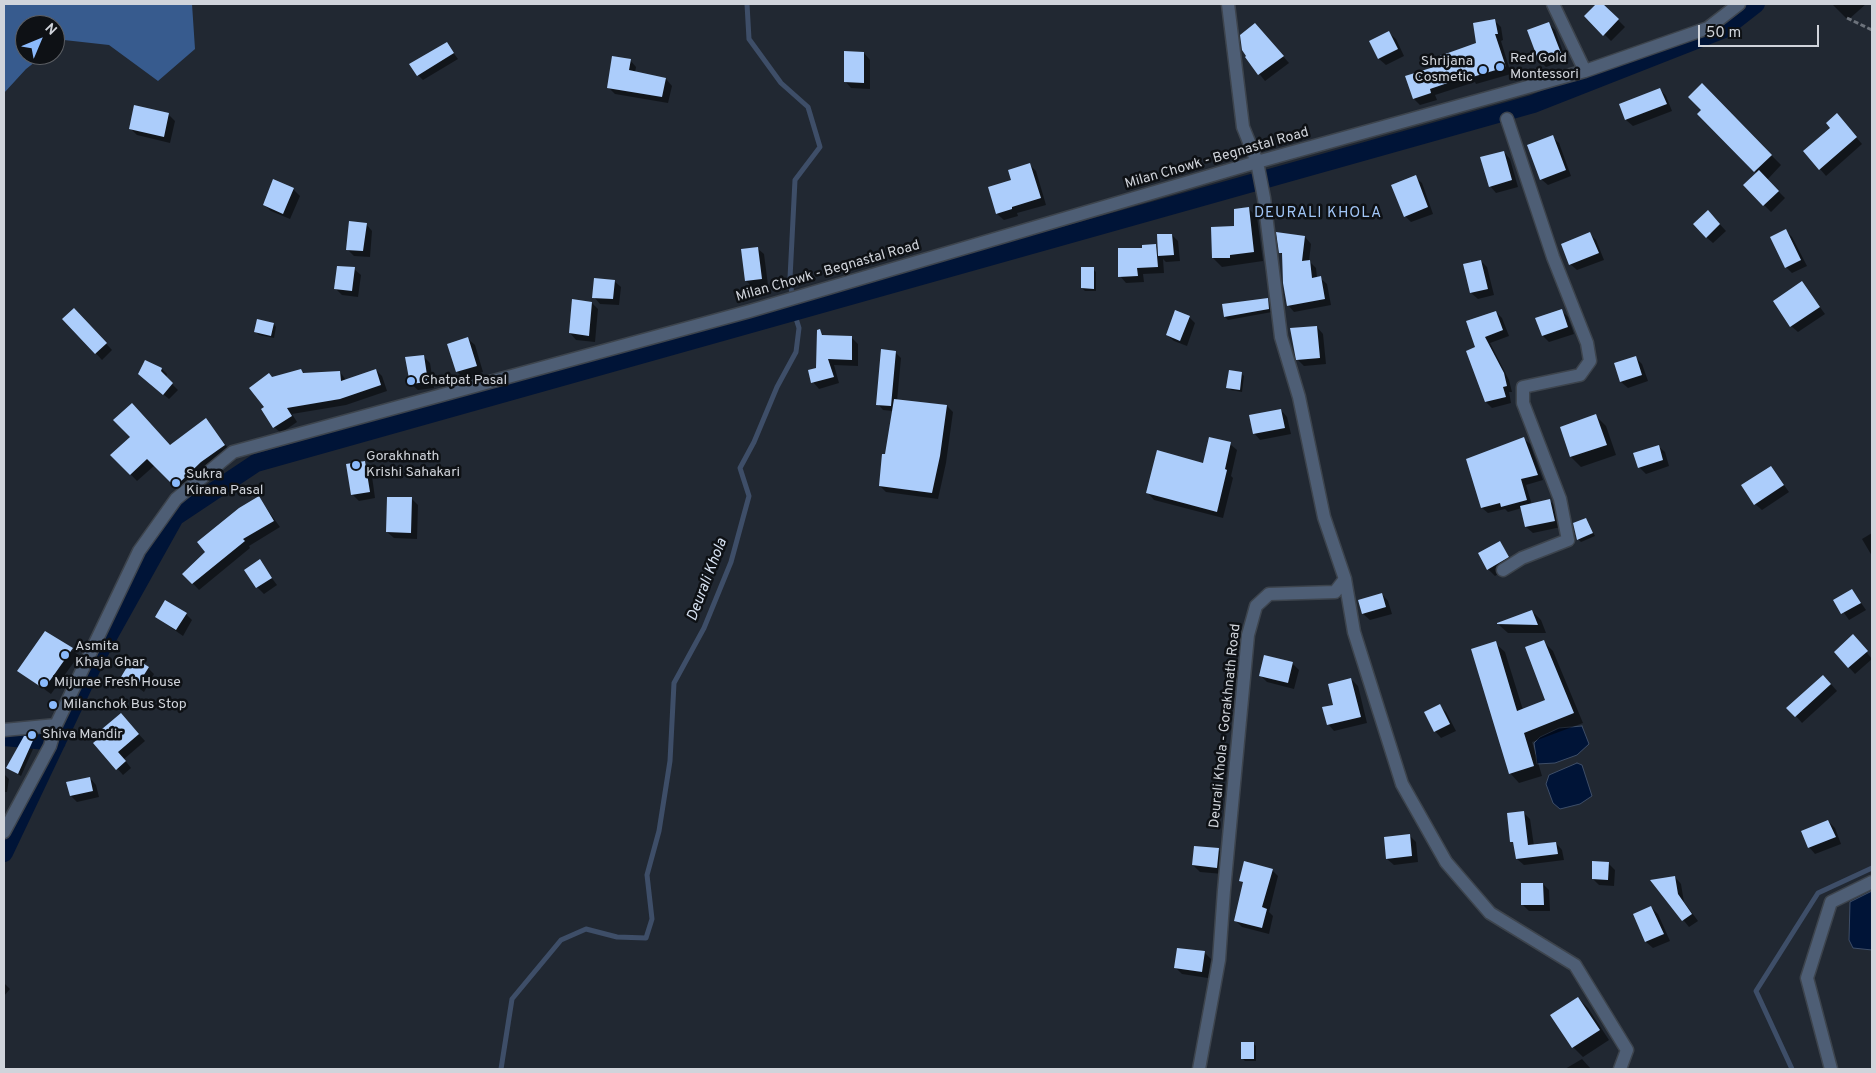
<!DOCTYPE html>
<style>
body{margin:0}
#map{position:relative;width:1876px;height:1073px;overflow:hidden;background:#212832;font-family:Overpass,sans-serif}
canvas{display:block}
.frame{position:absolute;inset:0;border:5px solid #d0d4db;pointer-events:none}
.north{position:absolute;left:15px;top:15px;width:50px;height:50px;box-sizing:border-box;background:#0e1115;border:1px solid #5c5f64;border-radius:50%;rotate:45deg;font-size:14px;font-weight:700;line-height:20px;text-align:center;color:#d0d4db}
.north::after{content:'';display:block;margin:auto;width:18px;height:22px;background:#8bbafc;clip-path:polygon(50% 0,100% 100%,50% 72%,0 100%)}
.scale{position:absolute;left:1698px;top:25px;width:121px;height:22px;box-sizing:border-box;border:2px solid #d0d4db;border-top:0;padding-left:6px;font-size:15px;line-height:18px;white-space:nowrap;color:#d0d4db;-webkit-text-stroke:4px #0e1115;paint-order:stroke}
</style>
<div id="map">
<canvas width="1876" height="1073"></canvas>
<div class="frame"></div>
<div class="north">N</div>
<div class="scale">50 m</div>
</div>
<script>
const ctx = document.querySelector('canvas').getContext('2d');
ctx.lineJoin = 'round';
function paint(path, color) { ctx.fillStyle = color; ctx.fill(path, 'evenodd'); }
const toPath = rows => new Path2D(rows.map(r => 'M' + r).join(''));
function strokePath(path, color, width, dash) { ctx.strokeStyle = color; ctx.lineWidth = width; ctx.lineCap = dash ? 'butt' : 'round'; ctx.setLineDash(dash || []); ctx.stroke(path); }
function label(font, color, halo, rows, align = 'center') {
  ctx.font = font + ' Overpass,sans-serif'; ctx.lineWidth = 5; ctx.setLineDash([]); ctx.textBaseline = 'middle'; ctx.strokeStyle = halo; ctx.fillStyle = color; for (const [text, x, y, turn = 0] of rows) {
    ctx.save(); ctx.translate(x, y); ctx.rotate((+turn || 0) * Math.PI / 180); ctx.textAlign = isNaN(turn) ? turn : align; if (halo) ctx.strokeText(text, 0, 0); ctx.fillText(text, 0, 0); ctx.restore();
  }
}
const forest = toPath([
 [4,4,192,4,195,49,158,81,109,45,64,40,55,47,55,25,25,25,25,55,44,55,26,69,4,93]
]);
const water = toPath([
 [1582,726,1589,744,1577,755,1555,763,1537,764,1534,743,1540,737,1559,728,1582,726],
 [1577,763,1582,765,1592,796,1580,804,1560,809,1553,803,1546,784,1549,775,1577,763],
 [1872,891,1872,950,1853,948,1849,940,1850,902,1872,891]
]);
const shadow = toPath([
 [1598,4,1602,4,1625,27,1611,41,1586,16],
 [1832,4,1866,4,1848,20],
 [1494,20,1501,27,1503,40,1501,41,1511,74,1476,84,1475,82,1435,95,1437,100,1420,105,1414,99,1407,77,1438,67,1478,44],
 [1549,24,1555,30,1566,60,1546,67,1540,61],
 [1261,31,1289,63,1265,81,1246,57],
 [1389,33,1396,39,1404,56,1386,65,1379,59,1371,42],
 [446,43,458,59,423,80,418,75],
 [864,53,870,60,870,89,851,88,845,81],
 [630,60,636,67,635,73,666,79,672,86,668,103,615,94,608,87],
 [1702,85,1781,165,1767,180,1785,198,1771,212,1744,185,1757,173,1699,114,1703,110],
 [1660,89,1666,96,1672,111,1633,126,1626,120,1620,105],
 [169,115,175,121,170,143,137,135,130,128],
 [1843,122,1862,144,1826,176,1820,169],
 [1552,137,1559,143,1571,176,1548,185,1541,179],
 [1504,152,1510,159,1518,187,1496,193,1490,186],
 [1030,165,1036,171,1046,205,1017,213,1018,216,1004,220,997,214,990,188,1012,181],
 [1415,177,1422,183,1433,214,1411,222,1405,216],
 [293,189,300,196,290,219,271,211,264,205],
 [1248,208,1257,217,1263,261,1222,267,1213,258],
 [1714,218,1726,231,1713,243,1706,237],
 [366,224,372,231,370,257,354,256,347,249],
 [1786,231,1792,237,1807,266,1792,273,1786,267],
 [1590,234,1596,240,1604,260,1577,270,1570,264],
 [1172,235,1178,241,1180,261,1166,262,1163,259,1164,273,1143,274,1144,282,1126,283,1120,276,1156,245,1159,248],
 [1305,237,1311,244,1309,261,1316,268,1317,278,1320,278,1327,284,1331,305,1294,312,1288,305,1283,255,1280,252],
 [757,248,764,254,768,285,753,287,746,281],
 [1481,261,1487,267,1494,295,1478,299,1471,293],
 [354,269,361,275,358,297,342,295,336,289],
 [1093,269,1096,272,1096,291,1085,291,1082,288],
 [614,281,621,287,619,305,600,304,594,297],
 [1802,283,1825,314,1798,332,1791,326],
 [1268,299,1270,302,1272,312,1228,320,1225,317,1223,305],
 [592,303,598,309,595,342,576,340,570,333],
 [74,309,112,350,102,360,64,319],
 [1562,311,1568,317,1574,334,1549,342,1543,336],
 [1496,312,1502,318,1509,336,1490,343,1509,380,1512,392,1509,392,1511,403,1492,408,1486,402,1477,348],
 [1189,317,1195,323,1187,346,1174,341,1167,335],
 [274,324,276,327,274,338,259,335,256,332],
 [1317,327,1323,334,1326,364,1304,366,1298,360],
 [819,331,825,337,851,337,858,344,858,366,834,365,839,383,819,389,813,382,817,369],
 [468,339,475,345,483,372,464,378,457,372,449,345],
 [895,352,901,358,897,401,947,406,953,412,946,463,938,499,886,492,880,486,893,411,883,410,878,404],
 [423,356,430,363,434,388,418,390,411,384],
 [1636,358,1642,364,1648,381,1628,388,1621,382],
 [162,369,167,374,166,378,178,390,169,399,146,380],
 [301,370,305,374,340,372,346,380,376,370,382,376,387,391,346,405,292,414,297,422,281,433,274,427,266,408,272,378],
 [1241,373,1244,376,1242,392,1231,390,1228,387],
 [1281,410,1287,417,1291,434,1260,440,1254,433],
 [1596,416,1606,426,1616,455,1581,467,1571,457,1561,427],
 [206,420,231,452,182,493,155,465,137,481,112,455,170,446],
 [1524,439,1530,444,1543,480,1526,485,1532,505,1550,501,1556,507,1561,527,1533,533,1526,527,1522,508,1508,512,1505,509,1488,513,1482,508],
 [1230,444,1237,450,1231,476,1233,478,1223,518,1154,500,1148,493,1204,465],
 [1658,446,1665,452,1669,466,1646,474,1639,467],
 [364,463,371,469,375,498,359,501,352,494],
 [1771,467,1789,492,1762,510,1755,504],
 [259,498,280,527,249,546,250,548,199,590,184,574],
 [412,499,418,505,417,539,394,538,387,532],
 [1586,519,1595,536,1581,542,1578,539],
 [1872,533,1872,556,1862,539],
 [1500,543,1514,564,1495,576,1488,569,1480,553],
 [259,561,277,585,264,594,257,587],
 [1852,590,1866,610,1849,620,1835,600],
 [1382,594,1388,601,1392,614,1370,620,1363,614],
 [1532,611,1541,620,1546,633,1508,633,1499,625],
 [186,614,192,620,183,636,156,617],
 [45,633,79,655,51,694,19,671],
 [1543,641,1553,651,1583,723,1532,742,1542,776,1519,783,1510,773,1495,643,1505,652,1523,710,1547,701],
 [1859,643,1872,659,1855,674,1835,652],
 [1292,663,1299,670,1294,689,1267,682,1260,675],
 [148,668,154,674,144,692,123,677],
 [1351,679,1358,686,1367,723,1334,731,1328,724,1335,706],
 [1830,683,1837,691,1802,723,1796,716],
 [1440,706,1446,712,1456,731,1441,738,1435,731],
 [127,721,145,741,124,759,131,768,123,775,95,743],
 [34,737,37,740,21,776,10,770,7,768],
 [4,774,9,779,7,792,4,792],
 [90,778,96,785,99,797,77,802,71,796],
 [1524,813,1530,819,1534,846,1556,843,1562,850,1564,860,1524,865,1517,859,1515,845,1512,841],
 [1828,821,1835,828,1841,844,1815,854,1809,847],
 [1409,835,1416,842,1418,862,1394,865,1387,859],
 [1218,849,1225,856,1223,874,1200,872,1193,865],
 [1608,863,1615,870,1614,886,1599,885,1593,879],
 [1272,870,1278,876,1269,912,1273,916,1269,934,1242,927,1235,920,1244,884,1240,880],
 [1675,877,1681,884,1684,902,1698,921,1689,927,1652,881],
 [1543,884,1549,890,1550,911,1529,911,1523,905],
 [1651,907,1658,914,1670,941,1653,948,1646,942,1634,915],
 [1204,952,1211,959,1208,978,1182,974,1176,968],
 [4,983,10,989,4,996],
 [1578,998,1588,1008,1609,1040,1583,1057,1573,1047,1552,1016],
 [1253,1043,1256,1046,1256,1061,1245,1061,1242,1058],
 [1582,1059,1591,1069,1565,1069]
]);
const stream = toPath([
 [501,1069,512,999,561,940,586,929,617,937,646,938,652,919,647,875,659,831,670,761,674,683,704,628,731,562,749,496,740,468,754,442,777,387,796,352,799,328,794,312,790,278,795,180,820,147,808,107,781,83,749,39,747,4],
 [1792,1069,1756,991,1818,893,1872,868]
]);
const canal = toPath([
 [4,737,57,742],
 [4,853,98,655,175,517,256,463,1533,104,1724,29,1756,4]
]);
const building = toPath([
 [1596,4,1603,4,1619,19,1603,36,1584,16],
 [1495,19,1498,34,1495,34,1506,67,1469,78,1468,76,1430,89,1431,93,1413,99,1405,76,1437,66,1434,58,1476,43,1473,23],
 [1549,22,1561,53,1539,62,1527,30],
 [1255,23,1284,56,1258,75,1245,57,1246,56,1242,50,1240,35],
 [1389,31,1398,49,1378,59,1369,41],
 [447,42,454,53,417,76,409,64],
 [844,51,864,52,864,83,844,82],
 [612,56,631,59,629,70,666,78,662,97,607,88],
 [1702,83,1772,155,1754,172,1697,114,1701,110,1688,97],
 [1660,88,1667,104,1625,120,1619,104],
 [134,105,169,113,164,137,129,129],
 [1837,113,1857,137,1819,170,1803,151,1830,128,1826,123],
 [1553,135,1566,170,1540,180,1527,145],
 [1504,151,1512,180,1489,187,1480,157],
 [1030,163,1041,198,1012,207,1012,209,996,214,988,187,1011,180,1008,170],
 [1759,170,1779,191,1763,206,1743,185],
 [1416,175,1428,207,1404,217,1391,185],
 [273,179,294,188,283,214,263,205],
 [1249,207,1254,252,1230,255,1230,258,1212,258,1211,227,1234,226,1234,209],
 [1708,210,1720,224,1706,238,1693,224],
 [349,221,367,223,363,251,346,250],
 [1786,229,1801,260,1785,268,1770,237],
 [1276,232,1305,236,1302,261,1310,260,1312,278,1321,276,1325,299,1287,306,1283,283,1282,253,1279,253],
 [1590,232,1599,253,1569,265,1561,244],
 [1157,234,1172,234,1174,255,1158,256],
 [1156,244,1158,267,1137,268,1138,276,1118,277,1118,248,1142,248,1142,245],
 [758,247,762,279,745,281,741,249],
 [1481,260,1488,289,1470,293,1463,264],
 [337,266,355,267,352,291,334,289],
 [1081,267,1094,267,1094,289,1081,288],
 [594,278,615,280,613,299,592,298],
 [1802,281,1820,307,1790,327,1773,301],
 [1268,298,1269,309,1224,317,1222,304],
 [572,299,592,302,589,336,569,333],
 [74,308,107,343,95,354,62,319],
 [1562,309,1568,327,1542,336,1535,318],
 [1175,310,1190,316,1180,341,1166,335],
 [1496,311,1503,330,1485,337,1504,373,1507,386,1503,387,1506,397,1485,402,1466,351,1475,347,1466,321],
 [257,319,274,323,271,336,254,332],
 [1317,326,1320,358,1296,360,1290,328],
 [820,329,822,335,852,336,852,360,828,359,834,377,811,383,808,370,816,368,817,330],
 [468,337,477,366,456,372,447,344],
 [881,349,896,351,891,406,876,405],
 [424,355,428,382,410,384,405,357],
 [1636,356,1642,375,1620,382,1614,363],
 [145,360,162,368,161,371,173,383,163,395,138,374],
 [301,369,303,373,340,371,341,381,376,369,381,385,340,399,287,408,292,416,273,428,261,409,264,407,249,388,269,373,272,377],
 [1229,370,1242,372,1240,390,1226,388],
 [894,399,947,405,940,456,932,493,879,486,882,454,885,454],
 [132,403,170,445,206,418,225,445,201,462,175,487,147,459,130,475,110,455,130,437,113,420],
 [1281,409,1285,428,1253,434,1249,415],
 [1596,414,1607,445,1570,457,1560,427],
 [1209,437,1231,442,1225,469,1227,470,1217,512,1146,493,1157,450,1203,463],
 [1524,437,1538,475,1521,479,1527,500,1501,507,1500,503,1481,508,1466,459],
 [1659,445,1663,460,1638,468,1633,453],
 [365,461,370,492,351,495,346,464],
 [1771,466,1784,485,1754,505,1741,485],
 [259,496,274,521,243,539,245,541,192,584,182,574,205,552,197,542,239,508],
 [387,497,412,497,411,533,386,532],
 [1550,499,1555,521,1525,527,1520,506],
 [1586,518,1593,533,1577,540,1573,523],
 [1500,541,1509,557,1487,570,1478,553],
 [260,559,272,578,256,588,244,570],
 [1852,589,1861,603,1841,614,1833,600],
 [1382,593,1386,607,1362,614,1358,600],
 [165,600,187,613,176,630,155,617],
 [1532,610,1538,625,1497,624,1497,623],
 [45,631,73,648,44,689,17,671],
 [1853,634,1868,651,1848,668,1834,652],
 [1544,640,1574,713,1524,733,1534,766,1509,774,1471,649,1496,641,1517,711,1545,700,1525,647],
 [1264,655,1293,662,1288,683,1259,676],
 [133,657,149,667,137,686,121,677],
 [1823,675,1831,684,1795,717,1786,708],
 [1351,678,1361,717,1327,725,1322,707,1333,705,1328,684],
 [1440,704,1450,724,1434,732,1424,712],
 [121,713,139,734,118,752,126,761,116,770,93,743,105,733,102,729],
 [24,736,35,736,18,774,6,768],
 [90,777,93,791,70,796,66,782],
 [1524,811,1528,845,1556,842,1558,854,1516,859,1513,842,1510,842,1507,813],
 [1828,820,1836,837,1808,848,1801,831],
 [1410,834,1412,856,1386,859,1384,837],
 [1194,846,1219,848,1217,868,1192,865],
 [1244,861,1273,869,1262,907,1267,909,1262,928,1234,921,1243,882,1239,881],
 [1592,861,1609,862,1608,880,1592,879],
 [1675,876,1678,894,1692,914,1682,921,1650,880],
 [1521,883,1543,883,1544,905,1521,905],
 [1651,906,1664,934,1645,942,1633,914],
 [1177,948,1205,951,1202,972,1174,968],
 [1578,997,1600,1030,1572,1048,1550,1015],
 [1241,1042,1254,1042,1254,1059,1241,1059]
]);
const path = toPath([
 [1847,18,1872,30]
]);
const minor = toPath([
 [1553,4,1585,71],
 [1503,570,1522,558,1568,540,1560,499,1523,403,1523,387,1580,375,1590,361,1587,343,1553,257,1507,119],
 [1345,579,1354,632,1402,784,1446,862,1490,913,1575,965,1627,1050,1620,1069],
 [4,730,56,725],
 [4,832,50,746,56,725,139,551,176,499,233,452,750,311,1257,162,1585,71,1708,28,1739,4],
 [1199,1069,1219,960,1224,890,1248,635,1256,606,1269,594,1335,592,1345,579,1324,517,1299,397,1281,337,1264,198,1257,162,1243,127,1228,4],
 [1831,1069,1807,978,1831,902,1872,882]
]);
const markers = [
 [1500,67,5,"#8bbafc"],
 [1483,70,5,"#8bbafc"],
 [411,381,5,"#8bbafc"],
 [356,465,5,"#8bbafc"],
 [176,483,5,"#8bbafc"],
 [65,655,5,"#8bbafc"],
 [44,683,5,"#8bbafc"],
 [53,705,5,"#8bbafc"],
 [32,735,5,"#8bbafc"]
];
const poiNames = [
 ["Red Gold",1510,59],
 ["Montessori",1510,75],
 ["Shrijana",1473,62,"right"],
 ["Cosmetic",1473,78,"right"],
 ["Chatpat Pasal",421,381],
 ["Gorakhnath",366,457],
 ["Krishi Sahakari",366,473],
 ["Sukra",186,475],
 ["Kirana Pasal",186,491],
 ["Asmita",75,647],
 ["Khaja Ghar",75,663],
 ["Mijurae Fresh House",54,683],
 ["Milanchok Bus Stop",63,705],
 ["Shiva Mandir",42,735]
];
const streetNames = [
 ["Milan Chowk - Begnastal Road",1217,159,-16],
 ["Milan Chowk - Begnastal Road",828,272,-16],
 ["Deurali Khola - Gorakhnath Road",1226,726,-84]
];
const neighbourhoodNames = [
 ["DEURALI KHOLA",1318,214]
];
const waterNames = [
 ["Deurali Khola",708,580,-69]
];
paint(forest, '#375b8e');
paint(water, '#001437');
strokePath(water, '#3e4e68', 1);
paint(shadow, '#0007');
strokePath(stream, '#3e4e68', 5);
strokePath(canal, '#001437', 18);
paint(building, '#accdfb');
strokePath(minor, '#3d444d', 15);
strokePath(path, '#6c727b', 3, [5, 2.5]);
strokePath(minor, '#4e5e75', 12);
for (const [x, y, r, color] of markers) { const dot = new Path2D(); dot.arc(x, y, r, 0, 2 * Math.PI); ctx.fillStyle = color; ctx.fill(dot); strokePath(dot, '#0e1115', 2); }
label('14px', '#d0d4db', '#0e1115', poiNames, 'left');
label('14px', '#d0d4db', '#0e1115', streetNames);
ctx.letterSpacing = '1px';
label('15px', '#a2c6f7', '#0e1115', neighbourhoodNames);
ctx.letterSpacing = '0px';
label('italic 15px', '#d7e2f2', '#0e1115', waterNames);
</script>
